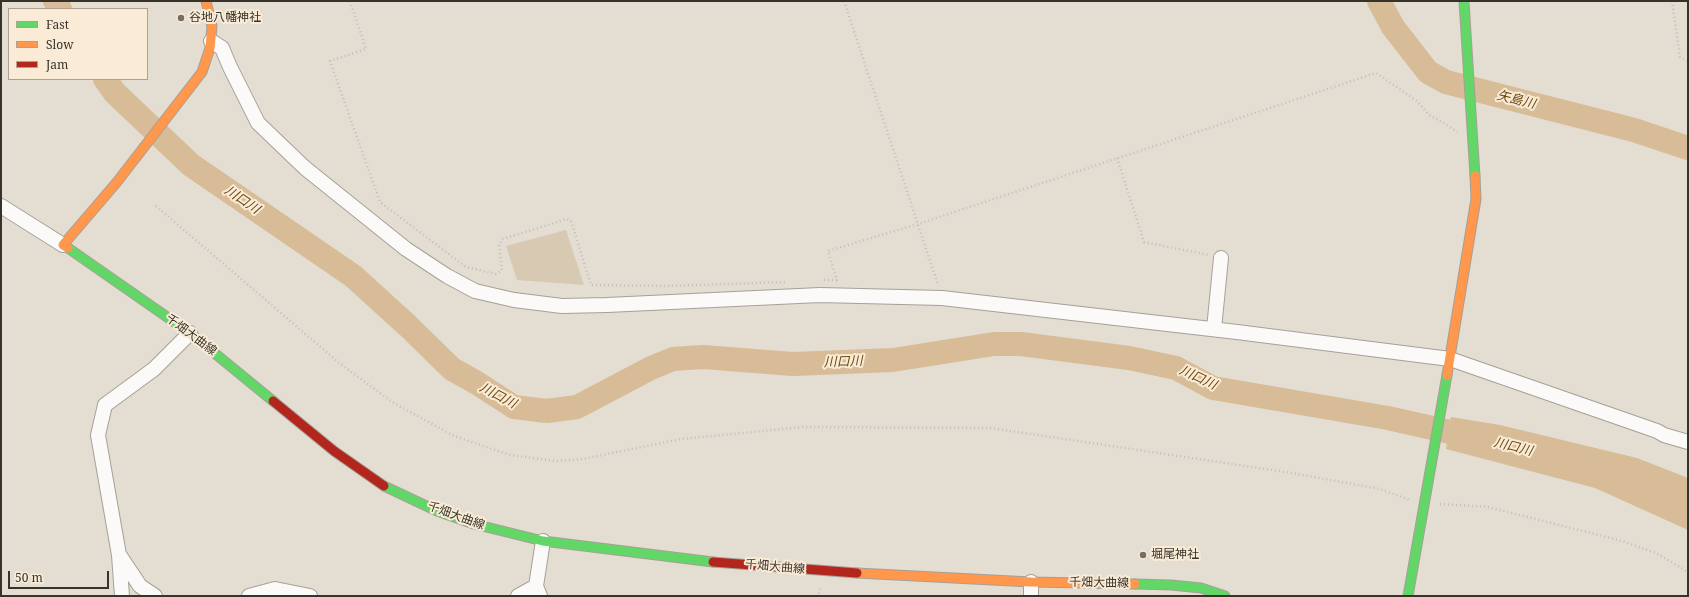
<!DOCTYPE html>
<meta charset="utf-8">
<style>
body{margin:0}
#map{position:relative;width:1689px;height:597px;overflow:hidden;background:#e4ddd2;font-family:"Noto Serif",serif}
canvas{display:block}
.frame{position:absolute;inset:0;border:2px solid #37322a;pointer-events:none}
.legend{position:absolute;left:8px;top:8px;width:140px;height:72px;box-sizing:border-box;background:#faebd7;border:1px solid #aca192;margin:0;padding:5px 7px;list-style:none;font-size:12px;color:#37322a}
.legend li{display:flex;align-items:center;gap:8px;height:20px}
.legend b{width:20px;border:1px solid #aca192}
.scale{position:absolute;left:8px;top:571px;width:101px;height:18px;box-sizing:border-box;border:2px solid #37322a;border-top:0;padding-left:5px;font-size:12px;line-height:14px;white-space:nowrap;color:#37322a;-webkit-text-stroke:3px #faebd7;paint-order:stroke}
</style>
<div id="map">
<canvas width="1689" height="597"></canvas>
<div class="frame"></div>
<ul class="legend">
<li><b style="height:5px;background:#63d668"></b>Fast</li>
<li><b style="height:5px;background:#ff974d"></b>Slow</li>
<li><b style="height:5px;background:#b3261e"></b>Jam</li>
</ul>
<div class="scale">50 m</div>
</div>
<script>
const ctx = document.querySelector('canvas').getContext('2d');
ctx.lineJoin = 'round';
function paint(path, color) { ctx.fillStyle = color; ctx.fill(path, 'evenodd'); }
const toPath = rows => new Path2D(rows.map(r => 'M' + r).join(''));
function strokePath(path, color, width, dash) { ctx.strokeStyle = color; ctx.lineWidth = width; ctx.lineCap = dash ? 'butt' : 'round'; ctx.setLineDash(dash || []); ctx.stroke(path); }
function label(font, color, halo, rows, align = 'center') {
  ctx.font = font + ' "Noto Serif","Noto Sans JP",serif'; ctx.lineWidth = 4; ctx.setLineDash([]); ctx.textBaseline = 'middle'; ctx.strokeStyle = halo; ctx.fillStyle = color; for (const [text, x, y, turn = 0] of rows) {
    ctx.save(); ctx.translate(x, y); ctx.rotate((+turn || 0) * Math.PI / 180); ctx.textAlign = isNaN(turn) ? turn : align; if (halo) ctx.strokeText(text, 0, 0); ctx.fillText(text, 0, 0); ctx.restore();
  }
}
const green = toPath([
 [566,230,584,285,517,280,506,246]
]);
const water = toPath([
 [1451,417,1500,425,1637,458,1688,478,1688,530,1595,488,1446,449]
]);
const river = toPath([
 [55,1,60,9],
 [1379,1,1393,27,1428,72,1446,82,1634,130,1688,148],
 [105,79,115,93,191,165,353,276,408,326,452,369,477,383,514,407,547,411,577,407,651,368,673,359,703,357,793,364,893,360,994,344,1021,344,1129,358,1176,368,1213,388,1388,418,1481,439]
]);
const path = toPath([
 [350,1,366,49,330,61,380,202,466,267,496,274,502,270,499,244,503,239,567,219,571,221,591,285,669,286,785,282],
 [844,1,938,285],
 [1672,1,1680,57,1688,61],
 [1117,158,1144,242,1209,255],
 [156,206,338,362,392,402,454,436,510,455,556,461,583,459,681,439,803,427,991,428,1292,473,1380,489,1410,500],
 [824,280,837,280],
 [837,281,828,251,918,224,1376,73,1417,101,1429,115,1444,123,1457,132],
 [1440,504,1488,507,1622,541,1656,553,1688,572],
 [816,596,819,594,820,588]
]);
const street = toPath([
 [211,41,222,48,230,67,258,123,305,168,406,249,447,276,475,291,514,300,562,306,607,305,820,295,942,298,1237,332,1450,359,1657,431,1664,435,1688,442],
 [1,206,63,245],
 [1214,329,1221,258],
 [120,556,140,586,155,596],
 [1031,582,1031,596],
 [122,596,119,555,98,435,105,405,154,369,190,333],
 [249,596,275,589,310,596],
 [518,596,536,586],
 [540,596,536,586,543,541]
]);
const fast = toPath([
 [1464,1,1475,176],
 [68,248,190,333,273,401],
 [384,486,437,511,474,524,543,541,713,562],
 [1135,584,1171,585,1201,588,1225,596],
 [1408,596,1447,375]
]);
const slow = toPath([
 [68,248,63,245,117,182,202,72,210,48,212,26,206,1],
 [1447,375,1476,199,1475,176],
 [857,573,1031,582,1135,584]
]);
const jam = toPath([
 [273,401,334,451,384,486],
 [713,562,857,573]
]);
const markers = [
 [181,18,4,"#746e65"],
 [1143,555,4,"#746e65"]
];
const poiNames = [
 ["谷地八幡神社",189,18],
 ["堀尾神社",1151,555]
];
const streetNames = [
 ["千畑大曲線",191,335,37],
 ["千畑大曲線",456,516,20],
 ["千畑大曲線",775,567,5],
 ["千畑大曲線",1099,583,1]
];
const waterNames = [
 ["矢島川",1516,100,14],
 ["川口川",242,200,34],
 ["川口川",843,362,-2],
 ["川口川",1198,378,25],
 ["川口川",498,396,28],
 ["川口川",1513,447,14]
];
paint(green, '#d8c9b3');
paint(water, '#d7bc97');
strokePath(river, '#d7bc97', 24);
strokePath(street, '#a6a098', 16);
strokePath(fast, '#a6a098', 11);
strokePath(slow, '#a6a098', 11);
strokePath(jam, '#a6a098', 11);
strokePath(path, '#c1bebb', 2.5, [1, 3]);
strokePath(street, '#fbfaf8', 14);
strokePath(fast, '#63d668', 9);
strokePath(slow, '#ff974d', 9);
strokePath(jam, '#b3261e', 9);
for (const [x, y, r, color] of markers) { const dot = new Path2D(); dot.arc(x, y, r, 0, 2 * Math.PI); ctx.fillStyle = color; ctx.fill(dot); strokePath(dot, '#faebd7', 1.5); }
label('12px', '#37322a', '#faebd7', poiNames, 'left');
label('12px', '#37322a', '#faebd7', streetNames);
label('italic 13px', '#6b490e', '#faebd7', waterNames);
</script>
